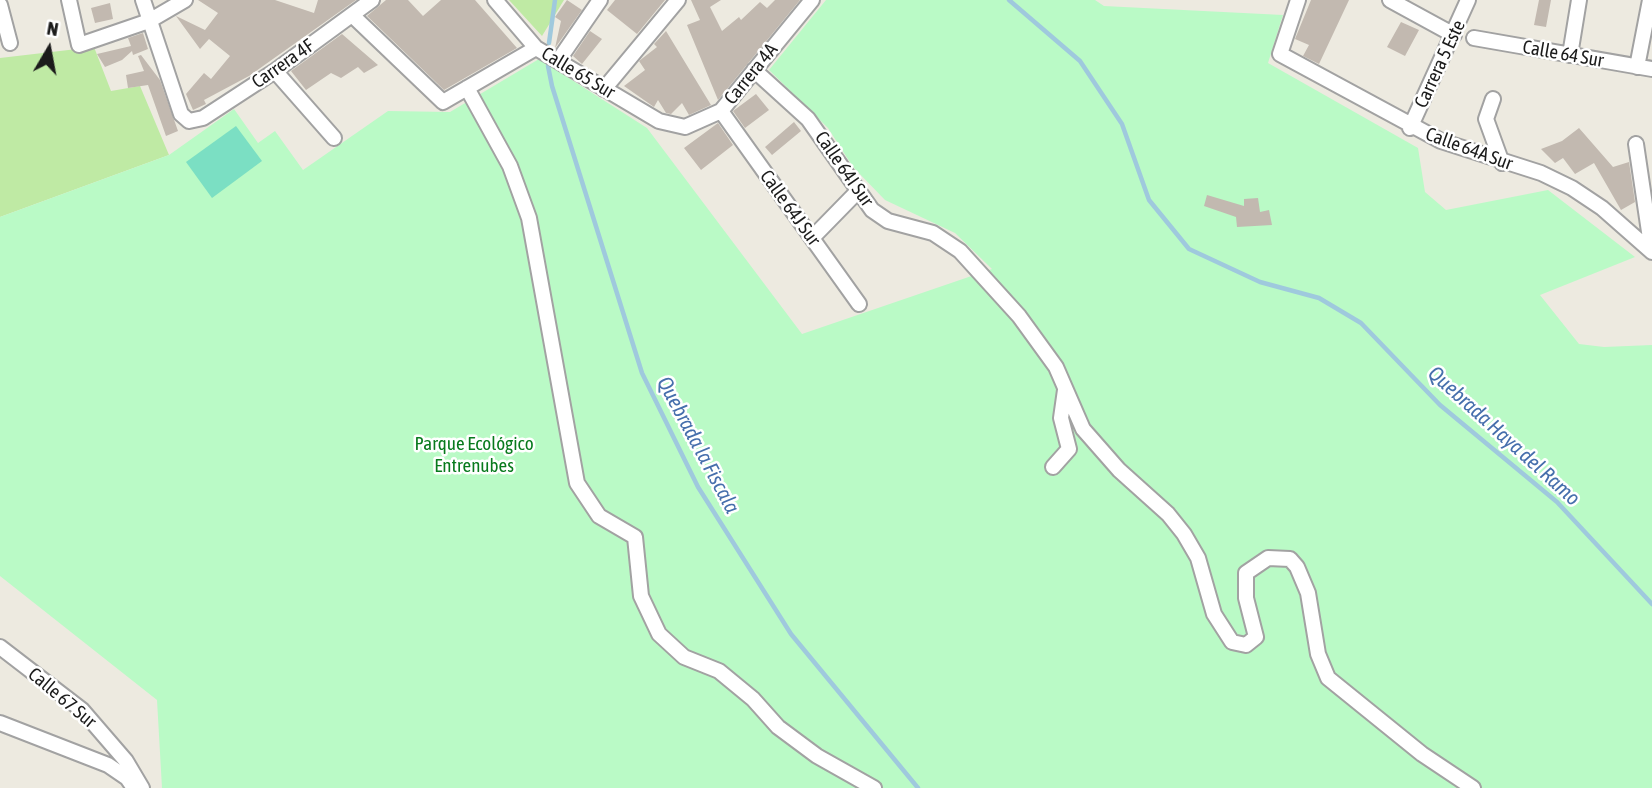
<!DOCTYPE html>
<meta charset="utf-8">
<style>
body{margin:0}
#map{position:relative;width:1652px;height:788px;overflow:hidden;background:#edeae0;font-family:"Asap Condensed",sans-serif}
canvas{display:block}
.north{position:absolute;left:14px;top:14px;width:70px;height:70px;-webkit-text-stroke:5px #fff;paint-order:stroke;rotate:10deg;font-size:19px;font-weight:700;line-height:28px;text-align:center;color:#1b1b1b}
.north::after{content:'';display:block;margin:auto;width:24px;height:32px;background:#1b1b1b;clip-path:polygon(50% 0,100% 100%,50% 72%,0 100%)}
</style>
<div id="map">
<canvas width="1652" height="788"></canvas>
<div class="north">N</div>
</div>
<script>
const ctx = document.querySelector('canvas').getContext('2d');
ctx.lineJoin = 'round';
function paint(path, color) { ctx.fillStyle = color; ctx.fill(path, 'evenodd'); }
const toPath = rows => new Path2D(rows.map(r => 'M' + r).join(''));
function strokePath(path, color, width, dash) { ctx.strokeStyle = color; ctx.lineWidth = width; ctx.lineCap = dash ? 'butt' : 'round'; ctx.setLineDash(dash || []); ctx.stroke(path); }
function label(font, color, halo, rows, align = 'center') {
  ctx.font = font + ' "Asap Condensed",sans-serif'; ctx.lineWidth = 5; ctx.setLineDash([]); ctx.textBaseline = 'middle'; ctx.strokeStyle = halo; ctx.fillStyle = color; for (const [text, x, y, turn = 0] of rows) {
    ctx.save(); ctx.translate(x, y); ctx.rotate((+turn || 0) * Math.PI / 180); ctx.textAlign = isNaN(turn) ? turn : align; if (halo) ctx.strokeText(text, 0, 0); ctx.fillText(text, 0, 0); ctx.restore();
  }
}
const grass = toPath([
 [509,0,564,0,542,36],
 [94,47,111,91,140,86,169,155,0,217,0,58]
]);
const park = toPath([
 [826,0,1095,0,1104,6,1283,15,1268,63,1418,148,1425,192,1446,210,1548,190,1635,257,1540,295,1579,344,1604,347,1652,345,1652,788,162,788,157,700,0,576,0,217,169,155,234,109,258,143,275,131,303,170,388,111,450,112,539,59,647,128,802,334,992,269,955,233,885,200,853,167,828,128,769,70]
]);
const pitch = toPath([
 [236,126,262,161,212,198,186,162]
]);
const stream = toPath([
 [1009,0,1080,61,1122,124,1149,200,1189,249,1260,282,1319,298,1361,323,1440,405,1557,502,1652,604],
 [549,43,555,0],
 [548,66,552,86,642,373,698,487,791,634,918,788]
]);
const building = toPath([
 [198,0,275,0,314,13,318,0,356,0,249,76,204,100,206,104,193,110,186,94,204,73,211,79,230,56,209,39,200,49,176,16,205,30,218,13],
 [386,0,408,0,423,16,441,0,475,0,517,48,444,90,367,16],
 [567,0,582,10,555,48,561,21,555,17],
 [615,0,665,0,637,34,607,10],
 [691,0,721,0,710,7,722,31,739,17,741,20,760,2,767,8,775,0,800,0,718,100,687,25,700,20],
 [1311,0,1349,0,1319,64,1303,56,1309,45,1295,39],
 [1539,0,1551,0,1546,27,1534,25],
 [110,3,113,19,95,23,91,8],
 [1401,22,1419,30,1405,56,1387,47],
 [590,31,602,39,582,64,573,56],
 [666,31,711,105,689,115,682,103,671,114,666,113,658,100,654,107,624,86,645,70,639,61,657,47,654,44],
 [143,33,148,49,133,55,132,51,122,60,105,67,97,54,131,46,128,38],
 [342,34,378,65,364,73,358,67,341,78,331,73,306,90,291,71],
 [141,55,160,80,178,131,166,136,148,85,128,88,126,75,144,71,138,56],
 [756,94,769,110,745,128,733,111],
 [794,122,801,131,772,155,765,147],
 [718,123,733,145,701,170,684,148],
 [1579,128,1613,167,1629,162,1635,202,1621,210,1594,163,1575,174,1563,158,1555,163,1541,149,1562,141],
 [1207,195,1244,206,1244,199,1258,198,1260,212,1269,210,1272,225,1237,227,1236,217,1204,206]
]);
const minor = toPath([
 [69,0,79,45,149,21,185,0],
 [143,0,181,114,189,121,203,118,275,71,372,0],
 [495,0,536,48,659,121,685,127,721,111,812,0],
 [1298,0,1280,54,1441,141,1541,173,1572,188,1602,208,1652,252],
 [1390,0,1454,35],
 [0,5,10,43],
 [352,15,443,102,536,48],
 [1474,38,1652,69],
 [1570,55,1579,0],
 [558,61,600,0],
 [1637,67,1650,0],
 [754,70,808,119,872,210,888,221,933,233,960,251,1019,316,1056,367,1083,429,1119,470,1168,514,1184,534,1198,558,1214,614,1232,642,1246,645,1256,637,1246,598,1246,573,1268,558,1290,559,1297,567,1308,593,1318,654,1328,678,1422,754,1473,788],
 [275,71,334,138],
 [467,88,510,166,529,218,577,483,599,516,635,537,641,596,659,634,684,657,719,671,753,699,778,727,817,756,874,788],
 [604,89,678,0],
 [1493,99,1486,119,1502,163],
 [721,111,859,304],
 [1410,128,1468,0],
 [1636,144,1652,252],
 [812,238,857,192],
 [1053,467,1069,449,1061,418,1065,390],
 [0,647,82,710,126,761,142,788],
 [0,723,108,765,127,778,134,788]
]);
const streetNames = [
 ["Calle 64 Sur",1563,54,10],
 ["Carrera 4F",283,64,-35],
 ["Carrera 5 Este",1440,64,-65],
 ["Calle 65 Sur",578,73,31],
 ["Carrera 4A",751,74,-51],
 ["Calle 64A Sur",1469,149,20],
 ["Calle 64I Sur",844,169,55],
 ["Calle 64J Sur",790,208,54],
 ["Calle 67 Sur",62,698,40]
];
const parkNames = [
 ["Parque Ecológico",474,444],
 ["Entrenubes",474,466]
];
const waterNames = [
 ["Quebrada Haya del Ramo",1504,436,42],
 ["Quebrada la Fiscala",698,445,62]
];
paint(grass, '#bfeaa4');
paint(park, '#bafac6');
paint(pitch, '#7bdfc3');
strokePath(stream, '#9fc9dd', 4.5);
paint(building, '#c2b9b0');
strokePath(minor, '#a2a2a2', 18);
strokePath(minor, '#fff', 14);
label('19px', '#1b1b1b', '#fff', streetNames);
label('19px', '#087a1d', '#fff', parkNames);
label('italic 21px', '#466fac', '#fff', waterNames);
</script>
